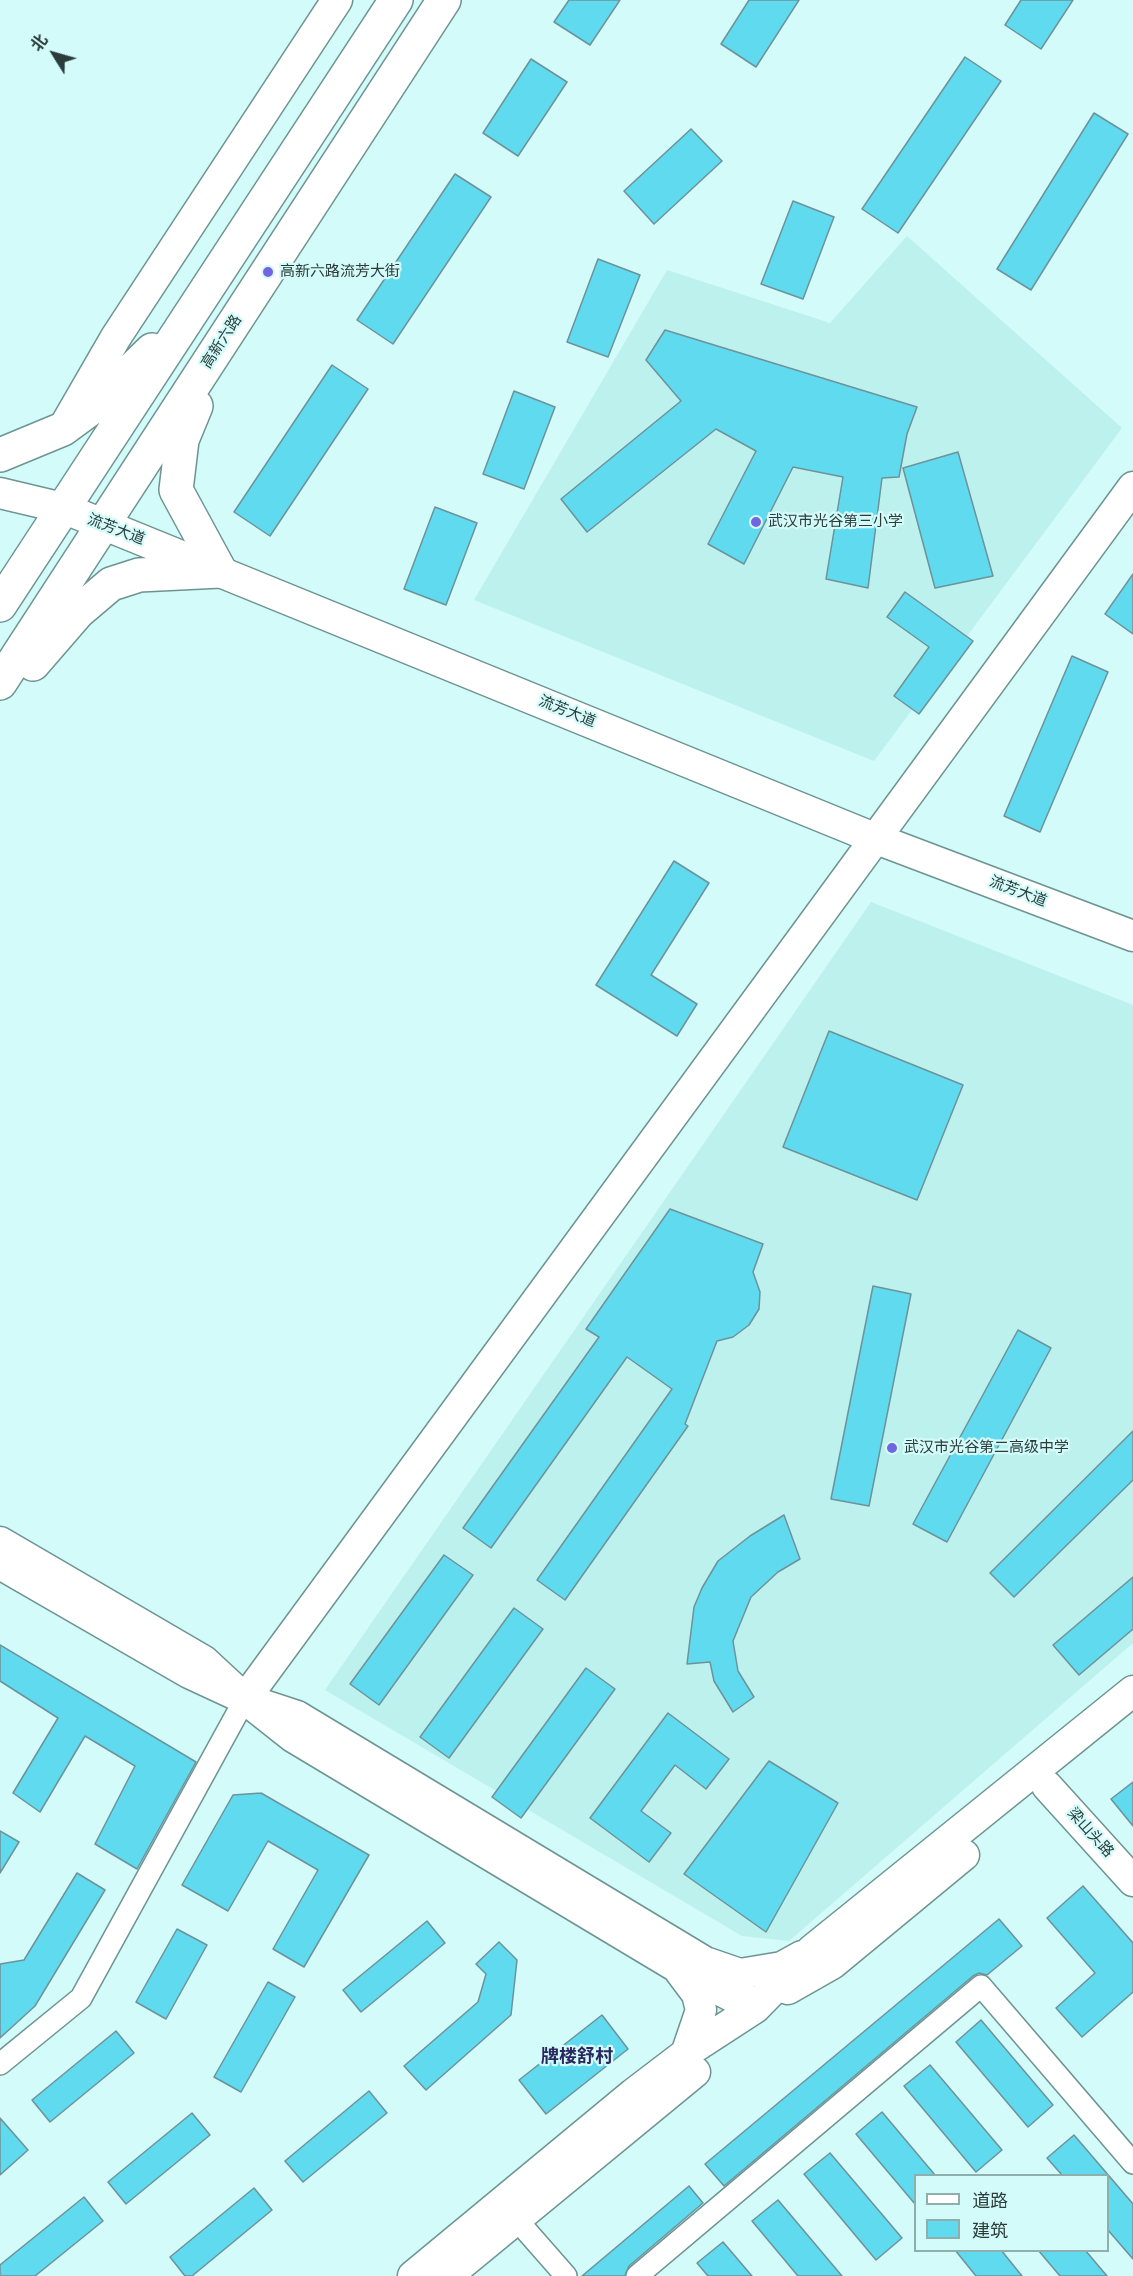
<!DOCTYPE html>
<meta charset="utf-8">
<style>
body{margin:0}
#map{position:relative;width:1133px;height:2276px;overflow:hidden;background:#d2fbf9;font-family:"DejaVu Sans","Noto Sans SC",sans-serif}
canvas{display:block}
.legend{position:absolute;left:914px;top:2174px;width:195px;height:78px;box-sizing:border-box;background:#d2fbf9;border:2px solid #8fafad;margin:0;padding:8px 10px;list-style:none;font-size:18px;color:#2b3c3b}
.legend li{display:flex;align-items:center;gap:12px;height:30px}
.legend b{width:30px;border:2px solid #8fafad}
.north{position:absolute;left:24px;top:24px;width:60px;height:60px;-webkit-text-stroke:4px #d2fbf9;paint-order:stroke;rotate:307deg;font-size:16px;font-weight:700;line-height:24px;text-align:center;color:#2b3c3b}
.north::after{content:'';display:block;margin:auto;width:21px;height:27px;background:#2b3c3b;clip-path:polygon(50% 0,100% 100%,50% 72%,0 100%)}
</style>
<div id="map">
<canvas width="1133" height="2276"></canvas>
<ul class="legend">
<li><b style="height:8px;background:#fff"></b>道路</li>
<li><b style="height:16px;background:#60daee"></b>建筑</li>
</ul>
<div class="north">北</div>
</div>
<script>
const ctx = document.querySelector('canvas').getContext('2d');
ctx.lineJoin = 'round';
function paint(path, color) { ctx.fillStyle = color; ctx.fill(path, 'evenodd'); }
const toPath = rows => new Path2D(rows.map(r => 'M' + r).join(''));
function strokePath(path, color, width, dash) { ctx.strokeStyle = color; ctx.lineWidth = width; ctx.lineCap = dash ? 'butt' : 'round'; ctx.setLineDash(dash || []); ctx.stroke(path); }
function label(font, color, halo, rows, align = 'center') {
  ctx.font = font + ' "DejaVu Sans","Noto Sans SC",sans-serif'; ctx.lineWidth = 4.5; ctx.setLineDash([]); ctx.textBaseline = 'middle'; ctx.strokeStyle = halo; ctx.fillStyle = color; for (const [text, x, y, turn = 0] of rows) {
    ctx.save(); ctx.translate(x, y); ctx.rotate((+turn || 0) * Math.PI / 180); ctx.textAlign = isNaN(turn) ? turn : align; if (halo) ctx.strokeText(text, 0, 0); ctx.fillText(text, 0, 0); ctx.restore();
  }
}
const built = toPath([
 [907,236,1122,428,874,761,474,600,667,270,830,323],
 [871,902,1133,1005,1133,1643,789,1941,742,1936,325,1690]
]);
const building = toPath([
 [569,0,620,0,590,45,554,22,569,0],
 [749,0,799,0,756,67,721,44,749,0],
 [1021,0,1073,0,1041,49,1005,25,1021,0],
 [965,57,1001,81,898,233,862,209,965,57],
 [531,59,567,82,518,156,483,133,531,59],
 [1094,113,1128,134,1031,290,997,269,1094,113],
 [691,129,722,161,654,224,624,191,691,129],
 [455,174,491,197,393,344,357,320,455,174],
 [793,201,834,217,803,299,761,284,793,201],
 [598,259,640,275,608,357,567,342,598,259],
 [665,330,917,407,907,434,899,477,882,478,868,588,826,579,843,477,793,467,744,564,708,544,756,451,716,429,587,532,561,499,681,401,646,360,665,330],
 [332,365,368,389,270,536,234,512,332,365],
 [514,391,555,407,524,489,483,474,514,391],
 [958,452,993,576,935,588,903,468,958,452],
 [435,507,477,523,446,605,404,589,435,507],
 [1133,574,1133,634,1105,614,1133,574],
 [905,592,973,641,919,714,894,696,929,647,887,617,905,592],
 [1072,656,1108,672,1040,832,1004,816,1072,656],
 [674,861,709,883,651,975,697,1004,677,1036,596,985,674,861],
 [829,1031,963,1085,917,1200,783,1147,829,1031],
 [670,1209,763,1244,753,1272,760,1292,759,1309,749,1325,733,1337,717,1341,685,1424,688,1426,565,1600,537,1580,672,1389,627,1357,491,1548,463,1528,599,1337,586,1329,670,1209],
 [873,1286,911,1294,869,1506,831,1499,873,1286],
 [1018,1330,1051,1348,947,1542,913,1524,1018,1330],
 [1133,1431,1133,1480,1014,1597,990,1573,1133,1431],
 [784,1515,800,1559,778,1572,751,1597,733,1641,738,1671,754,1697,733,1712,714,1681,710,1662,687,1664,694,1607,702,1588,718,1561,750,1536,784,1515],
 [444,1555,473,1575,379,1705,350,1684,444,1555],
 [1133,1577,1133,1629,1079,1675,1053,1645,1133,1577],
 [514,1608,543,1629,449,1758,420,1737,514,1608],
 [0,1645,196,1762,137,1869,95,1844,135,1766,85,1736,40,1812,13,1793,58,1718,0,1681,0,1645],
 [586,1668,615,1689,521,1818,492,1797,586,1668],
 [668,1713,729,1759,706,1789,675,1765,641,1811,671,1833,649,1862,590,1818,668,1713],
 [769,1761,838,1803,766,1932,684,1874,769,1761],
 [1133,1782,1133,1826,1111,1799,1133,1782],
 [261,1793,369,1855,304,1967,273,1949,318,1870,268,1841,228,1911,182,1885,233,1795,261,1793],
 [0,1831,19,1842,0,1873,0,1831],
 [77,1873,105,1890,35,2006,0,2038,0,1964,24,1960,77,1873],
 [1083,1886,1133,1943,1133,1992,1082,2037,1056,2008,1095,1973,1047,1918,1083,1886],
 [999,1919,1022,1946,987,1975,979,1973,973,1976,724,2186,705,2164,999,1919],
 [427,1921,445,1943,361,2012,343,1990,427,1921],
 [177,1929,207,1945,166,2019,136,2002,177,1929],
 [499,1942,517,1960,511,2015,426,2090,404,2066,478,2002,486,1974,476,1964,499,1942],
 [268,1982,295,1997,241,2092,214,2077,268,1982],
 [602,2015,628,2049,546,2114,519,2080,602,2015],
 [981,2020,1053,2105,1028,2127,956,2042,981,2020],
 [116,2031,134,2053,50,2122,32,2100,116,2031],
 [930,2065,1002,2150,976,2172,904,2086,930,2065],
 [369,2091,387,2113,303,2182,285,2161,369,2091],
 [882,2112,935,2175,915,2175,915,2204,856,2134,882,2112],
 [192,2113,210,2135,126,2204,108,2182,192,2113],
 [0,2118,28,2150,0,2175,0,2118],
 [1074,2135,1133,2204,1133,2259,1107,2229,1107,2175,1062,2175,1047,2158,1074,2135],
 [830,2153,902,2238,876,2260,804,2174,830,2153],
 [689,2186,703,2203,629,2266,625,2276,582,2276,689,2186],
 [254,2188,272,2210,192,2276,185,2276,170,2257,254,2188],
 [84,2197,103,2221,35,2276,0,2276,0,2265,84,2197],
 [778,2200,842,2276,798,2276,752,2221,778,2200],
 [723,2242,752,2276,708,2276,697,2263,723,2242],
 [955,2250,1001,2250,1022,2276,976,2276,955,2250],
 [1038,2250,1085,2250,1107,2276,1060,2276,1038,2250]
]);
const street = toPath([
 [0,2064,81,1998,245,1699],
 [516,2219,566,2276],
 [637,2276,981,1986,1133,2163]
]);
const secondary = toPath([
 [64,427,116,337,337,0],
 [0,493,63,508,874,838,1133,936],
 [0,1542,204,1661,245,1699,189,1673,0,1564],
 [245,1699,1133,487],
 [245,1699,297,1716,705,1962,755,2008,690,1975,293,1737,245,1699],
 [1047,1786,1133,1881],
 [708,1963,740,1974,782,1967,802,1956],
 [679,1970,697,1994,701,2010,686,2054],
 [788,1989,832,1964,964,1855],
 [413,2276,633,2094,692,2049,755,2008,812,1950,1133,1691],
 [447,2276,695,2072]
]);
const primary = toPath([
 [0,455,63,429,93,407,152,350],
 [0,605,396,0],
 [33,664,78,612,111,584,139,575,220,571,176,490,182,440,196,406],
 [0,683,444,0]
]);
const markers = [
 [268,272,6,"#7166e0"],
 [756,522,6,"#7166e0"],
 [892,1448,6,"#7166e0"]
];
const poiNames = [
 ["高新六路流芳大街",280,272],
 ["武汉市光谷第三小学",768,522],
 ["武汉市光谷第二高级中学",904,1448]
];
const streetNames = [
 ["高新六路",222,342,-57],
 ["流芳大道",116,530,21],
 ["流芳大道",567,712,22],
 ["流芳大道",1018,892,21],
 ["梁山头路",1090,1833,48]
];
const quarterNames = [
 ["牌楼舒村",577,2057]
];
paint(built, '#bdf1ee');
paint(building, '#60daee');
strokePath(building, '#6d939a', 1.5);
strokePath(street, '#6d9491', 24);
strokePath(secondary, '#6d9491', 33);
strokePath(primary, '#6d9491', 36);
strokePath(street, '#fff', 21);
strokePath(secondary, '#fff', 30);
strokePath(primary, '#fff', 33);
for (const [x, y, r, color] of markers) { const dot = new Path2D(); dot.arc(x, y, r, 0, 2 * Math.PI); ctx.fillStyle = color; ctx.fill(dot); strokePath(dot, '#d2fbf9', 2); }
label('15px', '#2b3c3b', '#d2fbf9', poiNames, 'left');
label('15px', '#2b3c3b', '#d2fbf9', streetNames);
label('bold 18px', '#2c2660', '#d2fbf9', quarterNames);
</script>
